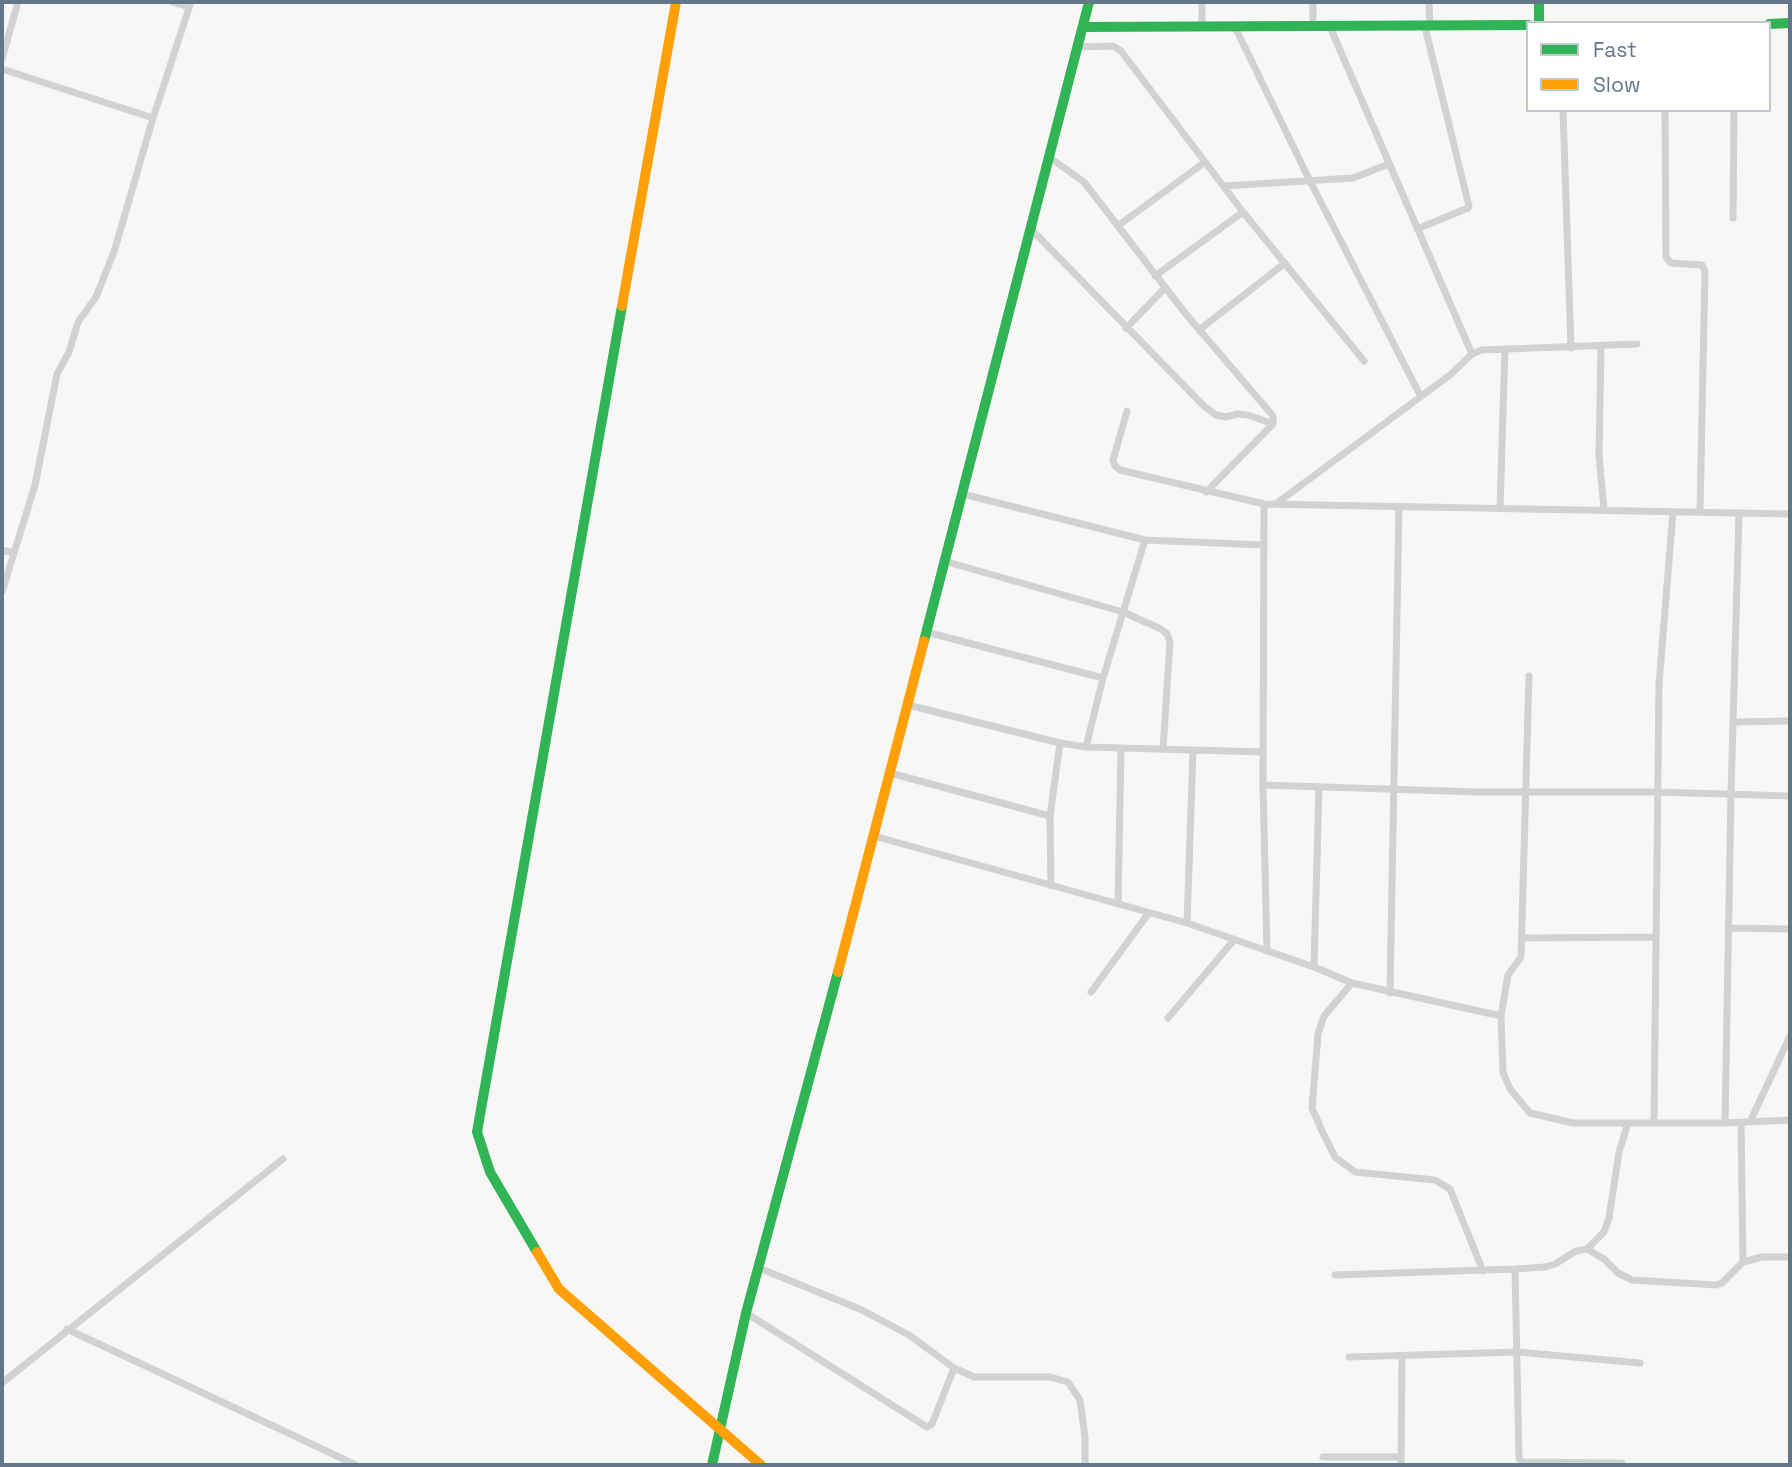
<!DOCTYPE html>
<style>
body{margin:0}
#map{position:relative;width:1792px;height:1467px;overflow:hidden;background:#f7f7f6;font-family:"Space Grotesk",sans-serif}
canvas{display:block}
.frame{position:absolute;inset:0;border:4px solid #647689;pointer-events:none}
.legend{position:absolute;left:1526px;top:21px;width:245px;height:91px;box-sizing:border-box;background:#fff;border:2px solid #c1c8d0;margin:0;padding:9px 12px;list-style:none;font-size:21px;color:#647689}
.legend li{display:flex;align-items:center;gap:14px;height:35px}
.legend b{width:35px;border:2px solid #c1c8d0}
</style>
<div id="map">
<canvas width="1792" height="1467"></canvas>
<div class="frame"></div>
<ul class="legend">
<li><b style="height:9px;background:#30b455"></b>Fast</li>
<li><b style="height:9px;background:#ff9f0a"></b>Slow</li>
</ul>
</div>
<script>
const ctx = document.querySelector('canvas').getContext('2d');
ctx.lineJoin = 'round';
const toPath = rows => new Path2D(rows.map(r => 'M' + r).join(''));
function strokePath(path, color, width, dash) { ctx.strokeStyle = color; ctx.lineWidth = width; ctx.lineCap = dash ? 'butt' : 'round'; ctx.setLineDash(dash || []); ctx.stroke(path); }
const street = toPath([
 [172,2,189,7],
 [1429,2,1430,27],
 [1202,26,1202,2],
 [1235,27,1310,181,1420,395],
 [1313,27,1313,2],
 [1330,27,1472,354],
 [1078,47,1113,46,1121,51,1243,212,1364,361],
 [2,59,18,2],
 [2,69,153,118],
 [1563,110,1571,348],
 [1665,110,1666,257,1671,263,1702,265,1705,271,1700,512],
 [1049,157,1084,182,1185,313,1273,416,1273,424],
 [1224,186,1353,178,1389,164],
 [1733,218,1734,110],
 [1119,225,1205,162],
 [1030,228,1204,406,1216,415,1226,417,1237,414,1248,415,1273,424,1206,492],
 [1417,229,1468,208,1469,206,1425,27],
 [1155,276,1243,212],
 [1126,328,1165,288],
 [1199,330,1285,263],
 [1601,346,1599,456,1604,509],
 [1127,411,1113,460,1115,466,1120,470,1264,504,1790,514],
 [963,494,1145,540,1263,545],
 [1277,503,1450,375,1472,354,1482,350,1637,344],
 [1264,504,1263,785,1267,951],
 [1500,508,1505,349],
 [2,550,14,553,2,592],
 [14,553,35,485,57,374,69,352,78,322,96,297,114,252,153,118,191,2],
 [944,561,1123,612,1161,629,1167,634,1170,642,1163,749],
 [926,632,1103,678],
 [908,705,1060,743,1086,747,1263,752],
 [1733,722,1790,721],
 [1086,747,1103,678,1145,540],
 [890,773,1050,816],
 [1263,785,1477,792,1657,792,1790,796],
 [874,836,1187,923,1314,967,1352,983,1501,1016,1503,1072,1510,1089,1530,1113,1573,1123,1725,1123,1790,1120],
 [1051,886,1050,816,1060,743],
 [1118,904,1121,749],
 [1187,923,1193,751],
 [1730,928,1790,929],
 [1522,938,1655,937],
 [1314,967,1319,787],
 [1352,983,1324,1016,1318,1034,1312,1108,1322,1131,1335,1157,1355,1172,1435,1180,1450,1189,1483,1271],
 [1091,992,1148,914],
 [1390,993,1399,506],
 [1501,1016,1508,975,1521,957,1529,676],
 [1168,1018,1234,940],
 [1741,1122,1743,1262],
 [1750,1122,1790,1036],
 [1654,1123,1659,684,1673,512],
 [1725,1123,1731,794,1739,513],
 [1587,1249,1604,1232,1609,1218,1619,1152,1628,1123],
 [759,1268,862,1310,909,1335,954,1368,974,1377,1050,1377,1068,1382,1080,1400,1085,1437,1085,1465],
 [1515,1269,1519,1459,1523,1462,1622,1463],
 [1335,1275,1515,1269,1545,1267,1555,1264,1576,1251,1587,1249,1604,1259,1618,1273,1632,1280,1716,1285,1722,1283,1743,1262,1762,1257,1790,1257],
 [746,1313,927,1427,932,1424,954,1368],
 [67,1329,356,1465],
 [1349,1357,1517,1352,1640,1363],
 [2,1383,283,1159],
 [1323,1457,1401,1457],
 [1401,1465,1402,1357]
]);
const fast = toPath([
 [1539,2,1539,23],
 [1769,24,1790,23],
 [1083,27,1528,25],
 [924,641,1089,2],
 [537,1252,490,1172,477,1132,622,306],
 [712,1465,746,1313,838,972]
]);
const slow = toPath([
 [622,306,676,2],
 [838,972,924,641],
 [537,1252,559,1289,761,1465]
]);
strokePath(street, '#d1d2d2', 7);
strokePath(fast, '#30b455', 10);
strokePath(slow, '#ff9f0a', 10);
</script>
